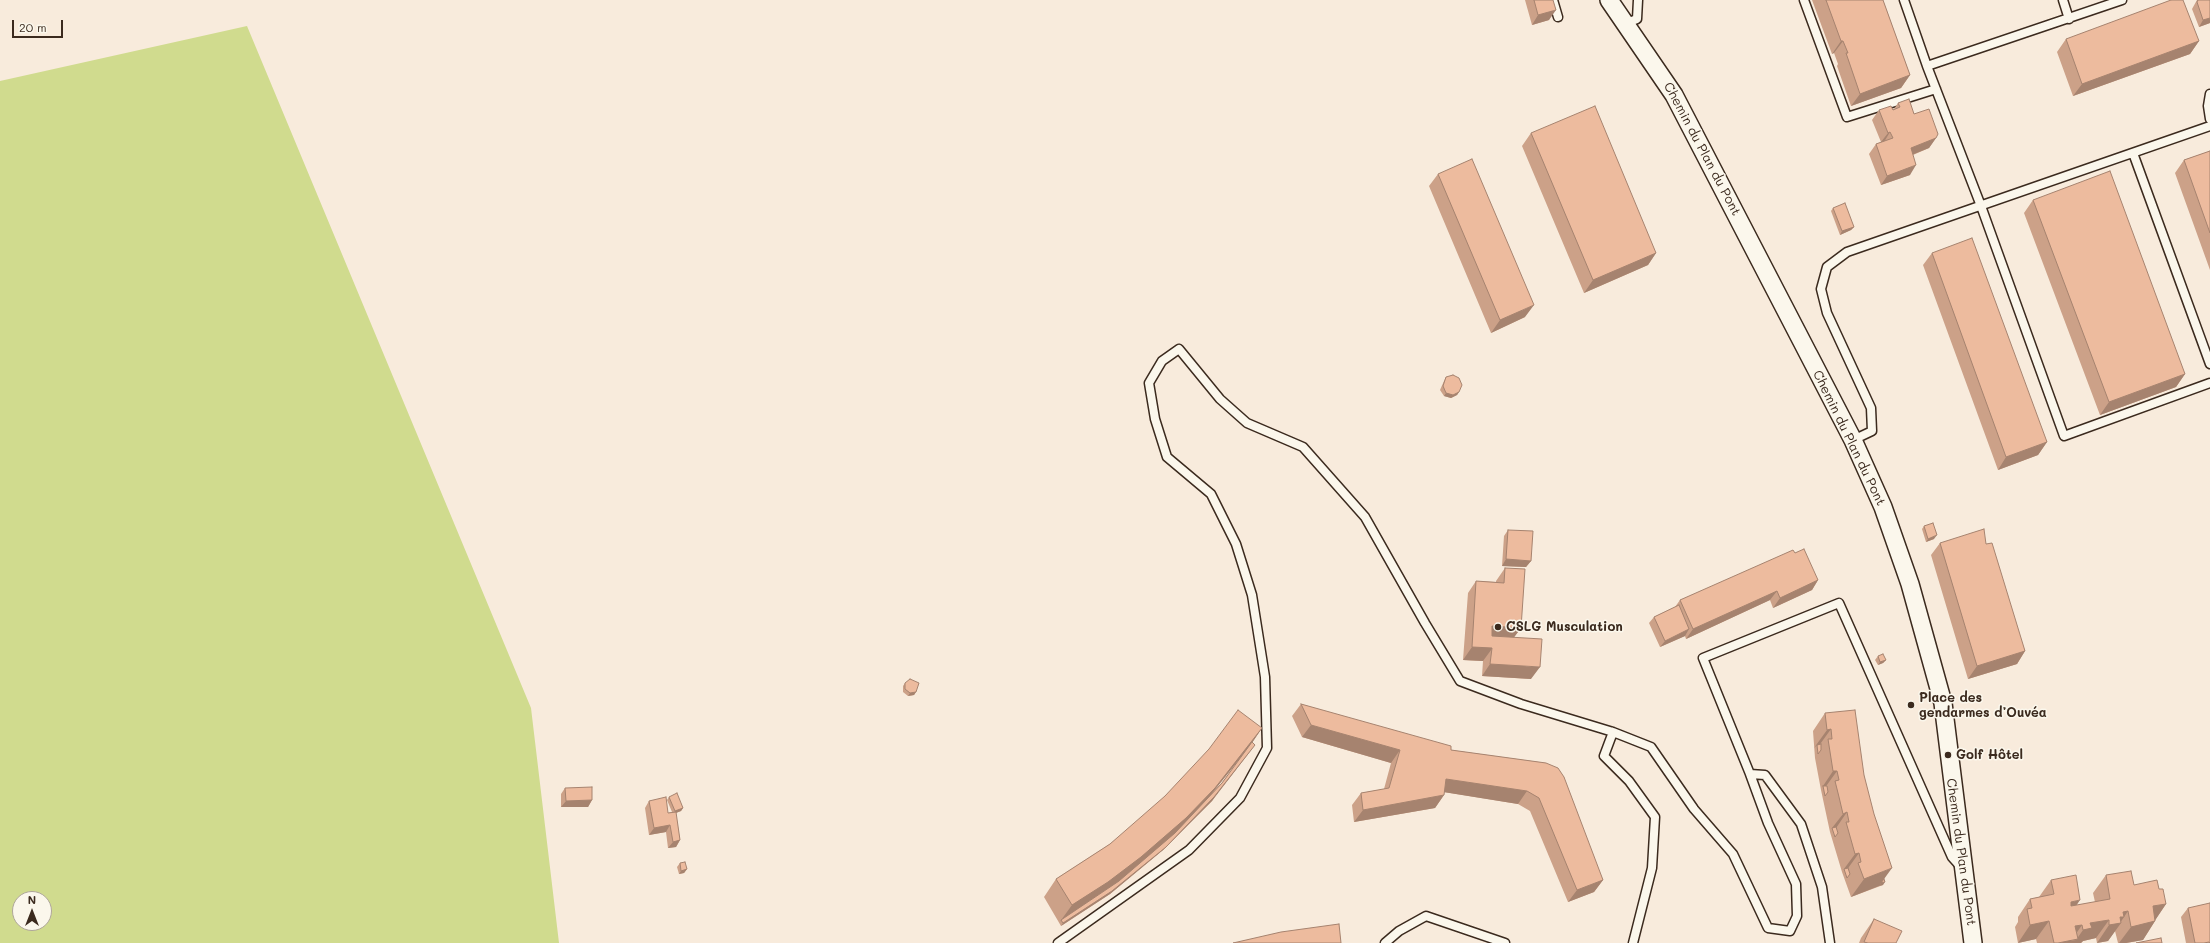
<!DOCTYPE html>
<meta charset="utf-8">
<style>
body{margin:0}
#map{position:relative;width:2210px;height:943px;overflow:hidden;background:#f8ebdc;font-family:Mali,sans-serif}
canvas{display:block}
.north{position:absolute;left:12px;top:891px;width:40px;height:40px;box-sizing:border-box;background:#fbf7ec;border:1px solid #aea59a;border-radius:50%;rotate:0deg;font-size:11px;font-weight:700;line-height:16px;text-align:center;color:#3b2a1e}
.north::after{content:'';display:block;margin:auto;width:14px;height:18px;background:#3b2a1e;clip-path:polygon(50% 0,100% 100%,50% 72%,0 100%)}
.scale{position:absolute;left:12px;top:20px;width:51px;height:18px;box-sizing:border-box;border:2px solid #3b2a1e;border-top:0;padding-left:5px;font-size:12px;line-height:14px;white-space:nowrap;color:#3b2a1e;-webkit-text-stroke:3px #fbf7ec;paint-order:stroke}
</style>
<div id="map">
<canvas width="2210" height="943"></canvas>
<div class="north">N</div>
<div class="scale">20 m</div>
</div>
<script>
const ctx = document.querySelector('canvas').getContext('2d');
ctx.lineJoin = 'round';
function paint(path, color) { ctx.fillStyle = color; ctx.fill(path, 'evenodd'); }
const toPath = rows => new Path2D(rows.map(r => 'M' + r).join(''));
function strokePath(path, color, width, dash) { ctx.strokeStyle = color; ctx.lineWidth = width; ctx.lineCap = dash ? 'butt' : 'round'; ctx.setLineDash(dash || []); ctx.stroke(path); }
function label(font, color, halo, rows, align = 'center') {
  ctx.font = font + ' Mali,sans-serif'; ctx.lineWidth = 3; ctx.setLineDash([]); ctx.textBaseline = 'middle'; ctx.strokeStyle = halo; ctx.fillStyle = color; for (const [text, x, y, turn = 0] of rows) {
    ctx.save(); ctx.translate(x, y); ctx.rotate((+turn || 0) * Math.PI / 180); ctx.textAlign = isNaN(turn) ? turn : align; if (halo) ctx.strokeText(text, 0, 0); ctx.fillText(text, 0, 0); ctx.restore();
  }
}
const green = toPath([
 [247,26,531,708,559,943,0,943,0,81],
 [20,899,44,899,44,923,20,923]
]);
const service = toPath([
 [1553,0,1558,17],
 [1804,0,1847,117,1936,89],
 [1904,0,1927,66],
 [2063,0,2069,19],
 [2122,0,1927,66,1981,206,2064,436,2210,383],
 [1624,24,1637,19,1638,0],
 [2210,94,2208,106,2210,119],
 [2133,153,2210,364],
 [1853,440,1872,431,1871,408,1827,313,1821,289,1827,267,1847,252,2210,126],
 [1058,943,1189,850,1240,798,1267,748,1265,677,1252,595,1236,544,1211,494,1167,457,1155,419,1149,383,1162,361,1179,349,1220,399,1247,423,1303,447,1365,517,1425,623,1460,681,1521,704,1613,732],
 [1385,943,1399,931,1426,916,1505,943],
 [1633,943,1652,868,1655,817,1629,781,1604,756,1613,732,1651,747,1694,809,1733,854,1768,928,1790,931,1797,916,1796,884,1768,823,1750,774],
 [1830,943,1822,887,1801,824,1765,775,1750,774,1703,658,1839,603,1952,857,1961,867]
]);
const minor = toPath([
 [1609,0,1674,95,1853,440,1883,507,1910,584,1943,703,1973,943]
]);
const wall = toPath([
 [1525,0,1553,0,1549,20,1532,25],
 [1812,0,1883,0,1910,75,1901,88,1851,106,1837,66,1838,64,1834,53,1832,54],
 [2197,0,2210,0,2210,23,2199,27,2192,9],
 [2066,39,2199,41,2190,54,2073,96,2057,52],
 [1898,103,1914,114,1936,138,1929,148,1913,155,1910,175,1881,185,1869,154,1876,144,1881,142,1872,120,1879,110,1892,108,1894,109],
 [1531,133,1656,253,1648,265,1584,293,1522,146],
 [2210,151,2210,270,2175,173,2184,160],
 [1438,174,1525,317,1491,333,1429,186],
 [2033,200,2185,374,2176,387,2100,415,2024,213],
 [1833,208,1854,227,1851,230,1840,235,1831,211],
 [1932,253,2047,442,2038,455,1998,470,1923,265],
 [1446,377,1459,392,1457,395,1451,398,1444,396,1440,390,1444,381],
 [1924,526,1934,539,1926,542,1922,529],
 [1508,530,1531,561,1526,567,1502,566,1504,536],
 [1940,543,1986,544,2025,651,2017,664,1968,679,1931,555],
 [1795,553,1818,580,1812,590,1773,608,1770,600,1686,639,1685,636,1660,647,1649,623,1654,617,1675,607,1680,600],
 [1505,568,1521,628,1514,637,1531,679,1482,676,1483,661,1463,660,1468,593,1476,581,1496,582,1496,581],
 [1878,656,1886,660,1883,663,1878,665,1875,660],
 [905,683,916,692,914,695,908,696,903,692,903,686],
 [1301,704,1451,750,1546,763,1603,880,1594,892,1568,902,1530,811,1518,804,1444,792,1444,795,1435,808,1354,822,1352,805,1361,793,1384,789,1391,763,1302,737,1292,716],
 [1825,713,1864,775,1884,879,1883,885,1851,897,1842,872,1830,832,1821,790,1815,758,1813,731],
 [1262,728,1212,801,1163,850,1110,894,1061,926,1044,897,1056,879,1110,844],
 [1247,749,1222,783,1211,794],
 [565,788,592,800,588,807,561,807,561,794],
 [669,797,683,808,681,811,676,813,680,840,676,847,668,848,666,832,649,835,645,808,649,801,668,813,672,812,667,800],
 [680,863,687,869,684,873,679,874,677,867],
 [2106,875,2134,885,2159,889,2166,904,2155,920,2155,921,2143,940,2126,943,2118,943,2115,931,2108,941,2097,943,2096,938,2083,941,2081,943,2037,943,2036,939,2018,943,2015,927,2018,922,2018,917,2030,899,2039,897,2051,880,2077,905,2095,902,2093,893],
 [2188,908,2210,943,2186,943,2181,917],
 [1874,919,1896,943,1859,943,1861,938]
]);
const shadedWall = toPath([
 [1556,10,1549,20,1532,25,1538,15],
 [2210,18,2210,23,2199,27,2203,20],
 [1841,41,1843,41,1834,53,1832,54],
 [2199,41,2190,54,2073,96,2082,84],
 [1910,75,1901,88,1851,106,1860,94],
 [1890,132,1884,142,1881,142,1888,133],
 [1936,138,1929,148,1904,158,1911,148],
 [1916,165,1910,175,1881,185,1887,176],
 [1854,227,1851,230,1840,235,1842,231],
 [1656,253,1648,265,1584,293,1593,280],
 [1534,305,1525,317,1491,333,1500,320],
 [2185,374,2176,387,2100,415,2109,402],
 [1459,392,1457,395,1451,398,1444,396,1446,393],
 [2047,442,2038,455,1998,470,2006,457],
 [1937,535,1934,539,1926,542,1928,539],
 [1506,559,1531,561,1526,567,1502,566],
 [1818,580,1812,590,1773,608,1780,598],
 [1777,591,1770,600,1686,639,1693,629],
 [1492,626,1521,628,1512,640,1485,639],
 [1689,629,1685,636,1660,647,1665,641],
 [1494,646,1483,661,1463,660,1472,647],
 [2025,651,2017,664,1968,679,1977,666],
 [1886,660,1883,663,1878,665,1880,662],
 [1490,664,1540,667,1531,679,1482,676],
 [916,692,914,695,908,696,910,693],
 [1311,725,1400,750,1391,763,1302,737],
 [1262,728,1250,746,1202,806,1173,837,1129,875,1061,920,1059,923,1072,905],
 [1831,729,1818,747,1817,745,1814,748,1827,730],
 [1255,745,1212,801,1163,850,1110,894,1061,926,1063,923,1166,847],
 [1833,771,1837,771,1824,789,1823,786],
 [1446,779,1527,791,1518,804,1437,791],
 [1444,795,1435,808,1354,822,1363,810],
 [592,800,588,807,561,807,566,801],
 [683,808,681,811,673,814,675,811],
 [1847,812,1834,831,1832,828,1843,814],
 [670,825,666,832,649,835,654,828],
 [680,840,676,847,668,848,673,842],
 [1859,853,1846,871,1844,869,1855,854],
 [1892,868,1879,886,1851,897,1864,879],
 [687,869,684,873,679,874,681,871],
 [1603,880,1594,892,1568,902,1577,890],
 [1885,882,1883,885,1879,886,1881,883],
 [2080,900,2068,918,2071,902],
 [2166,904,2154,922,2155,921,2143,940,2126,943,2119,943,2131,927,2153,906],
 [2128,911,2120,923,2121,923,2108,941,2097,943,2109,925,2123,912],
 [2109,920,2096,938,2083,941,2081,943,2058,943,2075,926,2082,925,2071,941,2076,940,2083,930,2090,923],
 [2049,921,2036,939,2018,943,2030,925]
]);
const building = toPath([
 [1534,0,1553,0,1556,10,1538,15,1534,0],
 [1826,0,1883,0,1910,75,1860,94,1846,53,1848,53,1843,41,1841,41,1826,0],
 [2171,0,2183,0,2199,41,2082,84,2066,39,2171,0],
 [2198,0,2210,0,2210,18,2203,20,2197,2,2198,0],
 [1909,99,1914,114,1929,109,1938,134,1936,138,1911,148,1916,165,1887,176,1876,144,1893,138,1890,132,1888,133,1879,110,1891,106,1893,110,1900,107,1898,103,1909,99],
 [1595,106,1656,253,1593,280,1531,133,1595,106],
 [2210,151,2210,233,2184,160,2210,151],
 [1472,159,1534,305,1500,320,1438,174,1472,159],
 [2110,171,2185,374,2109,402,2033,200,2110,171],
 [1845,203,1854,227,1842,231,1833,208,1845,203],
 [1972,238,2047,442,2006,457,1932,253,1972,238],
 [1453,375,1459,378,1462,385,1459,392,1453,395,1446,393,1443,386,1446,377,1453,375],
 [1933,523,1937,535,1928,539,1924,526,1933,523],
 [1984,529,1986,544,1992,543,2025,651,1977,666,1940,543,1984,529],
 [1508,530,1533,531,1531,561,1506,559,1508,530],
 [1804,549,1818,580,1780,598,1777,591,1693,629,1680,600,1793,550,1795,553,1804,549],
 [1505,568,1525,569,1521,628,1492,626,1492,636,1542,639,1540,667,1490,664,1492,648,1472,647,1476,581,1504,583,1505,568],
 [1679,605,1689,629,1665,641,1654,617,1679,605],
 [1883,654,1886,660,1880,662,1878,656,1883,654],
 [910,679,919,683,916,692,910,693,905,689,905,683,910,679],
 [1301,704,1451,746,1451,750,1546,763,1558,768,1564,777,1603,880,1577,890,1539,798,1527,791,1446,779,1444,795,1363,810,1361,793,1389,788,1400,750,1311,725,1301,704],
 [1238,710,1262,728,1215,788,1186,818,1141,857,1108,882,1072,905,1056,879,1110,844,1165,796,1209,749,1238,710],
 [1855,710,1864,775,1874,814,1892,868,1864,879,1858,863,1861,862,1859,853,1855,854,1846,822,1849,822,1847,812,1843,814,1839,797,1835,781,1839,780,1837,771,1833,771,1828,739,1832,739,1831,729,1827,730,1825,713,1855,710],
 [1252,742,1255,745,1214,797,1166,847,1112,891,1063,923,1061,920,1119,881,1175,833,1222,783,1252,742],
 [1821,744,1821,750,1818,754,1817,745,1821,744],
 [1823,786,1827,786,1828,792,1825,796,1823,786],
 [592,787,592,800,566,801,565,788,592,787],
 [677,793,683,808,675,811,669,797,677,793],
 [666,797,668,813,676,812,680,840,673,842,670,825,654,828,649,801,666,797],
 [1836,827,1838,833,1835,837,1832,828,1836,827],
 [685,862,687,869,681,871,680,863,685,862],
 [1848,868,1850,874,1847,878,1844,869,1848,868],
 [2131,871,2134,885,2157,880,2159,889,2163,889,2166,904,2153,906,2155,921,2131,927,2128,911,2123,912,2124,917,2120,917,2121,923,2109,925,2109,920,2090,923,2092,928,2083,930,2082,925,2075,926,2078,939,2058,943,2054,943,2049,921,2030,925,2027,909,2032,908,2030,899,2054,894,2051,880,2076,875,2080,900,2071,902,2071,906,2110,899,2106,875,2131,871],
 [1884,879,1885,882,1881,883,1884,879],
 [2210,903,2210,943,2209,942,2204,943,2195,943,2188,908,2210,903],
 [1874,919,1902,931,1896,943,1868,943,1864,942,1874,919],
 [1339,924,1341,943,1233,943,1281,932,1339,924],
 [2161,938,2162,943,2136,943,2161,938]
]);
const markers = [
 [1498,627,4,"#3b2a1e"],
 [1911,705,4,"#3b2a1e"],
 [1948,755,4,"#3b2a1e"]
];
const streetNames = [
 ["Chemin du Plan du Pont",1702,149,62],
 ["Chemin du Plan du Pont",1849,438,64],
 ["Chemin du Plan du Pont",1961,852,82]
];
const poiNames = [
 ["CSLG Musculation",1506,627],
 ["Place des",1919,698],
 ["gendarmes d’Ouvéa",1919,713],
 ["Golf Hôtel",1956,755]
];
paint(green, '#d0db8e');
strokePath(service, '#3b2a1e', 11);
strokePath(minor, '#3b2a1e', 20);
strokePath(service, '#fbf7ec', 8);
strokePath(minor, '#fbf7ec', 17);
paint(wall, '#cca188');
paint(shadedWall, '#a6836f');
paint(building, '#edbb9e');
strokePath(building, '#a6836f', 1);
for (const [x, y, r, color] of markers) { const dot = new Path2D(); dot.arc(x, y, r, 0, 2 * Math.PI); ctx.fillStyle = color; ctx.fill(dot); strokePath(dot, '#fbf7ec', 1.5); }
label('13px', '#3b2a1e', '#fbf7ec', streetNames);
label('bold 13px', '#3b2a1e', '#fbf7ec', poiNames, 'left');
</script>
